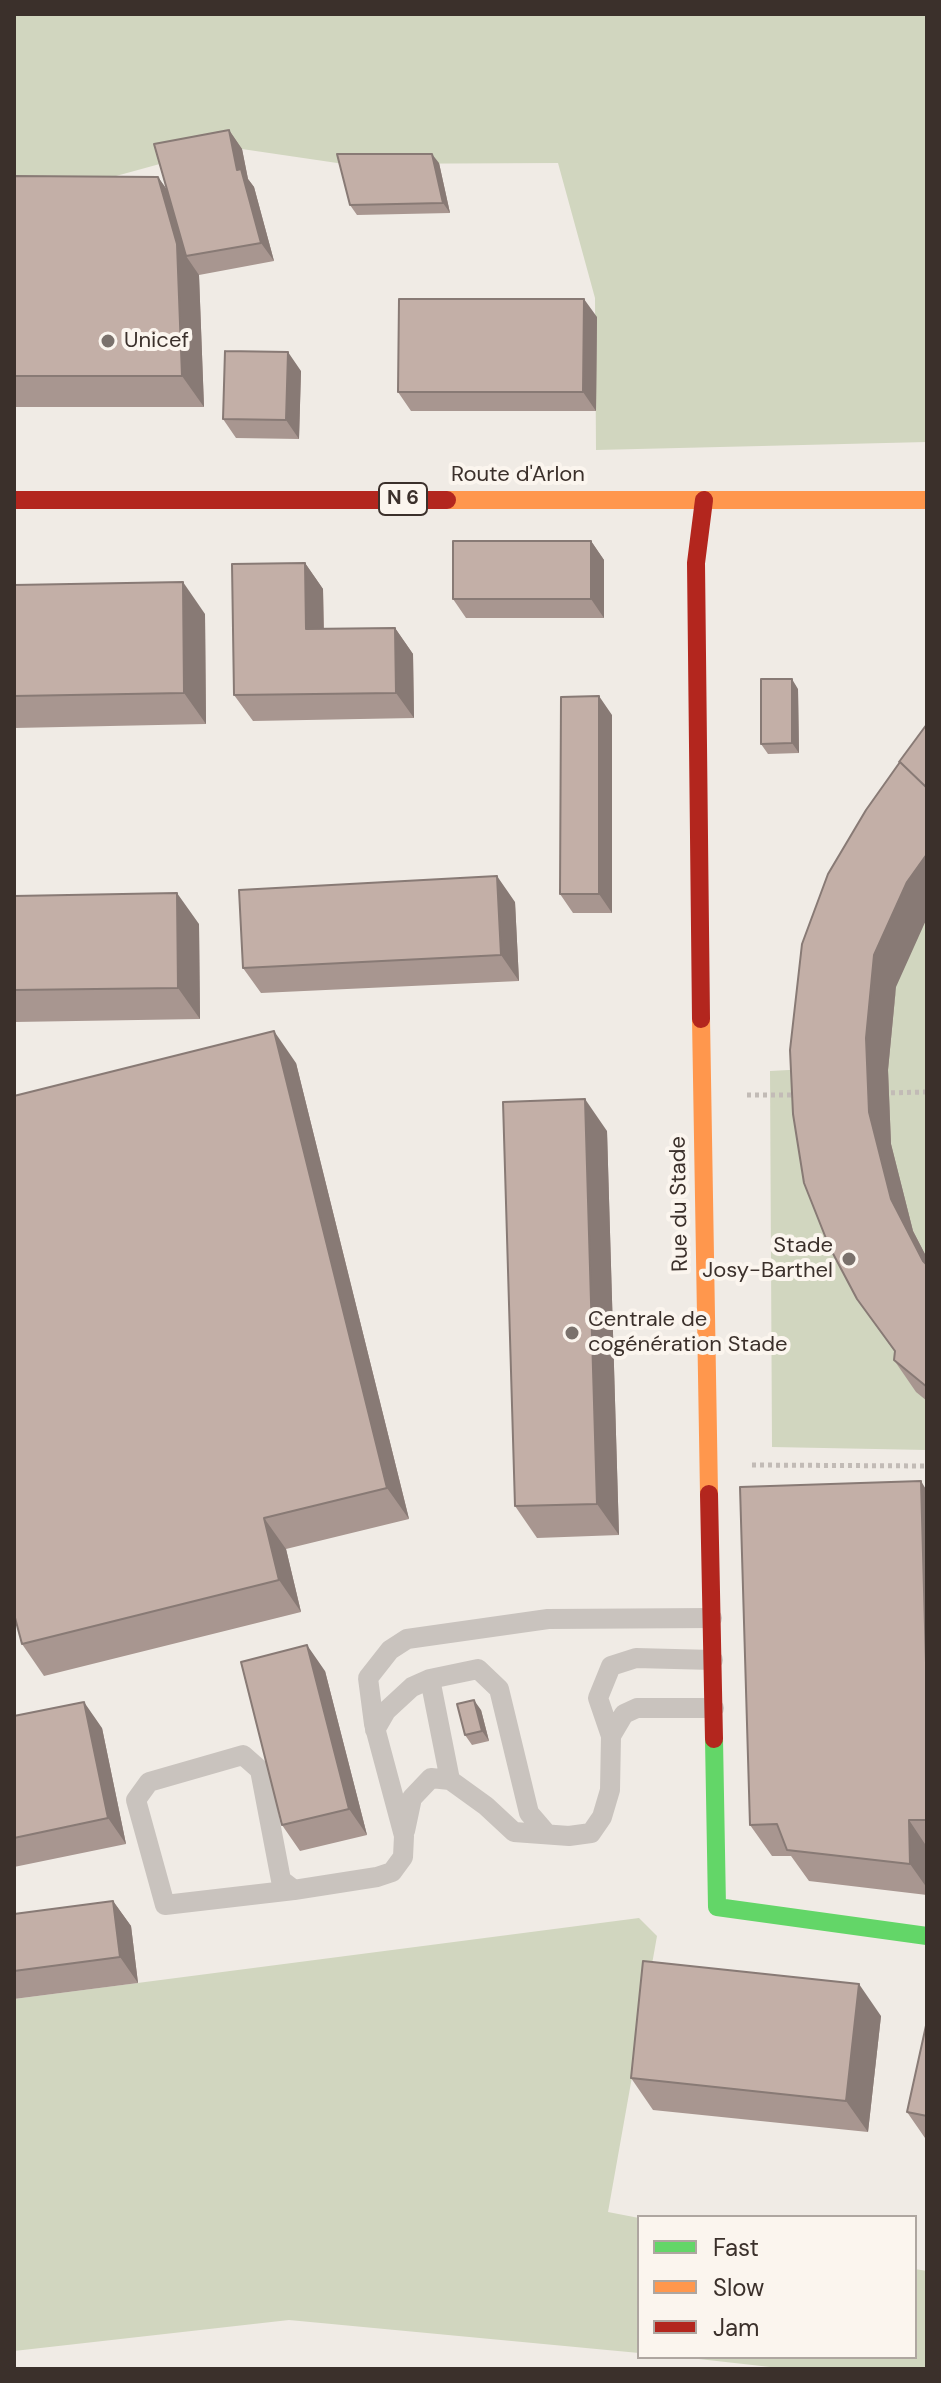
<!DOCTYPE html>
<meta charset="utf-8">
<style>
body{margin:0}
#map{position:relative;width:941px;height:2383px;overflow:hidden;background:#f0ebe5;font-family:"DM Sans",sans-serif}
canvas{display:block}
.frame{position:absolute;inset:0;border:16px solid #3b302b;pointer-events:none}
.legend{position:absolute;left:637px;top:2215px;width:280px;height:144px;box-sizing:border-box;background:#fbf5ee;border:2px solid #aea6a0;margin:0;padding:10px 14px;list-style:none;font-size:24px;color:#3b302b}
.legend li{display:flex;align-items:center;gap:16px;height:40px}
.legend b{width:40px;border:2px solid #aea6a0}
</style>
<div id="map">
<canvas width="941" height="2383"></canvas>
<div class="frame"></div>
<ul class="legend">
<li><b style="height:10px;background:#63d668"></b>Fast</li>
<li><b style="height:10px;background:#ff974d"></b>Slow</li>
<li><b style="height:10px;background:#b3261e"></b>Jam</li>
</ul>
</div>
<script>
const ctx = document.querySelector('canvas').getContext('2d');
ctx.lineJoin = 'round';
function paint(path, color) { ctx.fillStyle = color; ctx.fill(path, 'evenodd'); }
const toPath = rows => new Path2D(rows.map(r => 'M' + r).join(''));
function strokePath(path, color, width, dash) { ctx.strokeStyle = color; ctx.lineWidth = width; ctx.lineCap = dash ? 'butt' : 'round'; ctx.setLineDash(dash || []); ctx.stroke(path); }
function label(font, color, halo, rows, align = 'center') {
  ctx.font = font + ' "DM Sans",sans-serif'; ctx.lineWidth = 8; ctx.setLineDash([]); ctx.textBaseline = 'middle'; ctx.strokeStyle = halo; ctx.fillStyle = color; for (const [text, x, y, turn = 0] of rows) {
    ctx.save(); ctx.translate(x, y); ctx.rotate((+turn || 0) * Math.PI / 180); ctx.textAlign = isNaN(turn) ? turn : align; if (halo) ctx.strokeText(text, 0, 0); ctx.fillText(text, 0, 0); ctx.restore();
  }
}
const green = toPath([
 [14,14,927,14,927,442,596,450,595,298,558,163,344,164,242,149,167,162,14,204],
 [927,766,927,1450,772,1447,770,1071,807,1069],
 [639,1918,657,1936,608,2212,639,2218,639,2353,289,2320,14,2351,14,1999],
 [915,2269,927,2271,927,2369,788,2369,681,2357,915,2357]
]);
const path = toPath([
 [883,1093,927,1092],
 [747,1095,797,1095],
 [752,1465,927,1466]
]);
const lane = toPath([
 [430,1679,450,1780],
 [375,1730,386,1711,412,1687,430,1679,478,1669,499,1689,529,1813,547,1834],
 [611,1736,624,1714,637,1708,714,1708],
 [405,1831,412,1798,431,1778,450,1780,486,1806,514,1832,569,1836,591,1833,602,1817,610,1790,611,1736,598,1698,611,1666,636,1658,713,1660],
 [294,1890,281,1880,260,1770,243,1755,149,1782,136,1800,165,1905,294,1890,377,1877,392,1872,403,1857,404,1836,374,1724,368,1678,390,1650,407,1639,548,1619,712,1618]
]);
const fast = toPath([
 [714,1739,717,1907,927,1936]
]);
const slow = toPath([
 [447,500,927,500],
 [701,1019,709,1494]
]);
const jam = toPath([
 [14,500,447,500],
 [701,1019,696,563,704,500],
 [709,1494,714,1739]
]);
const wall = toPath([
 [229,130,242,149,248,179,254,187,274,261,199,275,204,407,14,407,14,176,158,177,167,190],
 [439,163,450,213,357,215,350,205],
 [597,317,596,411,411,411,398,392],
 [301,371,299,439,236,438,223,419],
 [591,541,604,560,604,618,466,618,453,599],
 [305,563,323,589,324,629,395,628,413,654,414,718,253,721,234,695],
 [14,585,205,614,206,724,14,728],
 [798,689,799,753,768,754,761,744],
 [612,715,612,913,573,913,560,894],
 [14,896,199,924,200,1019,14,1022],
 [515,902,519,981,261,993,243,968],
 [896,987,888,1070,891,1144,913,1231,927,1258,927,1401,916,1392,894,1360,895,1352,857,1299],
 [296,1063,409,1519,286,1549,301,1612,44,1676,22,1644],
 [607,1131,619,1535,537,1538,515,1506],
 [927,1491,927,1895,809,1881,791,1856,772,1856,750,1825],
 [325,1671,367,1835,300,1851,282,1825],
 [481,1710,489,1741,472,1745,465,1735],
 [14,1716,102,1728,126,1844,14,1867],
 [113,1901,131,1926,138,1983,14,1999,14,1914],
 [881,2016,868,2132,653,2110,631,2078],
 [927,2021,927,2138,925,2138,907,2112]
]);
const shadedWall = toPath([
 [229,130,242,149,248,179,254,187,274,261,261,243,237,170],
 [432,154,439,163,450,213,443,203],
 [158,177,180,208,186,256,199,275,204,407,182,376],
 [584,299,597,317,596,411,583,392],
 [288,352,301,371,299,439,286,420],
 [591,541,604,560,604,618,591,599],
 [305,563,323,589,324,655,306,629],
 [183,582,205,614,206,724,184,693],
 [395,628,413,654,414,718,396,693],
 [792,679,798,689,799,753,792,743],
 [599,696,612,715,612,913,599,894],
 [927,854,927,918,896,987,888,1070,891,1144,913,1231,927,1258,927,1267,891,1199,869,1112,866,1038,874,955,907,882],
 [497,876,515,902,519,981,501,955],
 [177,893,199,924,200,1019,178,988],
 [274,1031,296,1063,409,1519,387,1488],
 [585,1099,607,1131,619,1535,597,1504],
 [921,1481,927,1491,927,1699],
 [264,1518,286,1549,301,1612,279,1580],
 [307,1645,325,1671,367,1835,349,1809],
 [474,1700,481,1710,489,1741,482,1731],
 [84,1702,102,1728,126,1844,108,1818],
 [909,1820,927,1847,927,1888,910,1864],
 [113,1901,131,1926,138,1983,120,1957],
 [859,1984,881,2016,868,2132,846,2101]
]);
const building = toPath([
 [229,130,237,170,241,169,261,243,186,256,154,144,229,130],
 [337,154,432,154,443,203,350,205,337,154],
 [14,176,158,177,177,244,182,376,14,376,14,176],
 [399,299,584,299,583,392,398,392,399,299],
 [225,351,288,352,286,420,223,419,225,351],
 [453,541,591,541,591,599,453,599,453,541],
 [305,563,306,629,395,628,396,693,234,695,232,564,305,563],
 [183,582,184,693,14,696,14,585,183,582],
 [761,679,792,679,792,743,761,744,761,679],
 [599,696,599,894,560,894,561,697,599,696],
 [927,724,927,788,900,762,899,762,927,724],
 [900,762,927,788,927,854,907,882,874,955,866,1038,869,1112,891,1199,923,1261,927,1265,927,1387,894,1360,895,1351,857,1299,829,1246,804,1183,793,1114,790,1050,802,944,828,874,866,810,900,762],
 [497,876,501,955,243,968,239,890,497,876],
 [177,893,178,988,14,990,14,896,177,893],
 [274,1031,387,1488,264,1518,279,1580,22,1644,14,1614,14,1096,274,1031],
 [585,1099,597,1504,515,1506,503,1102,585,1099],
 [921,1481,927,1699,927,1820,909,1820,910,1864,787,1850,777,1824,750,1825,740,1487,921,1481],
 [307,1645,349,1809,282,1825,241,1662,307,1645],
 [474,1700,482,1731,465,1735,457,1704,474,1700],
 [84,1702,108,1818,14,1838,14,1716,84,1702],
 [113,1901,120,1957,14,1971,14,1914,113,1901],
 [643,1961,859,1984,846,2101,631,2078,643,1961],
 [927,2021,927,2116,907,2112,927,2021]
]);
const markers = [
 [108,341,8,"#7a716c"],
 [849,1259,8,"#7a716c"],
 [572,1333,8,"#7a716c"]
];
const shields = [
 [403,499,48]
];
const shieldNames = [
 ["N 6",403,499]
];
const poiNames = [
 ["Unicef",124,341],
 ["Stade",833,1246,"right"],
 ["Josy-Barthel",833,1271,"right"],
 ["Centrale de",588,1320],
 ["cogénération Stade",588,1345]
];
const streetNames = [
 ["Route d'Arlon",518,475],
 ["Rue du Stade",680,1204,-91]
];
paint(green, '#d1d6bf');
strokePath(path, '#c2bbb6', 5, [4, 4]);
strokePath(lane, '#c9c3be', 20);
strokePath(fast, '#63d668', 18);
strokePath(slow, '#ff974d', 18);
strokePath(jam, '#b3261e', 18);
paint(wall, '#a89690');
paint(shadedWall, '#887a75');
paint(building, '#c3afa7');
strokePath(building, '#887a75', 2);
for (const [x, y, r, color] of markers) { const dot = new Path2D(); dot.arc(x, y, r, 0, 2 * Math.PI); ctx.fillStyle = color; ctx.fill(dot); strokePath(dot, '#fbf5ee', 3); }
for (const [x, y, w] of shields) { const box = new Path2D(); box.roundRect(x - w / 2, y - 16, w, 32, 6); ctx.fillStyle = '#fbf5ee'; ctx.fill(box); strokePath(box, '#3b302b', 2); }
label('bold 20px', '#3b302b', null, shieldNames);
label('22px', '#3b302b', '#fbf5ee', poiNames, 'left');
label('22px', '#3b302b', '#fbf5ee', streetNames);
</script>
